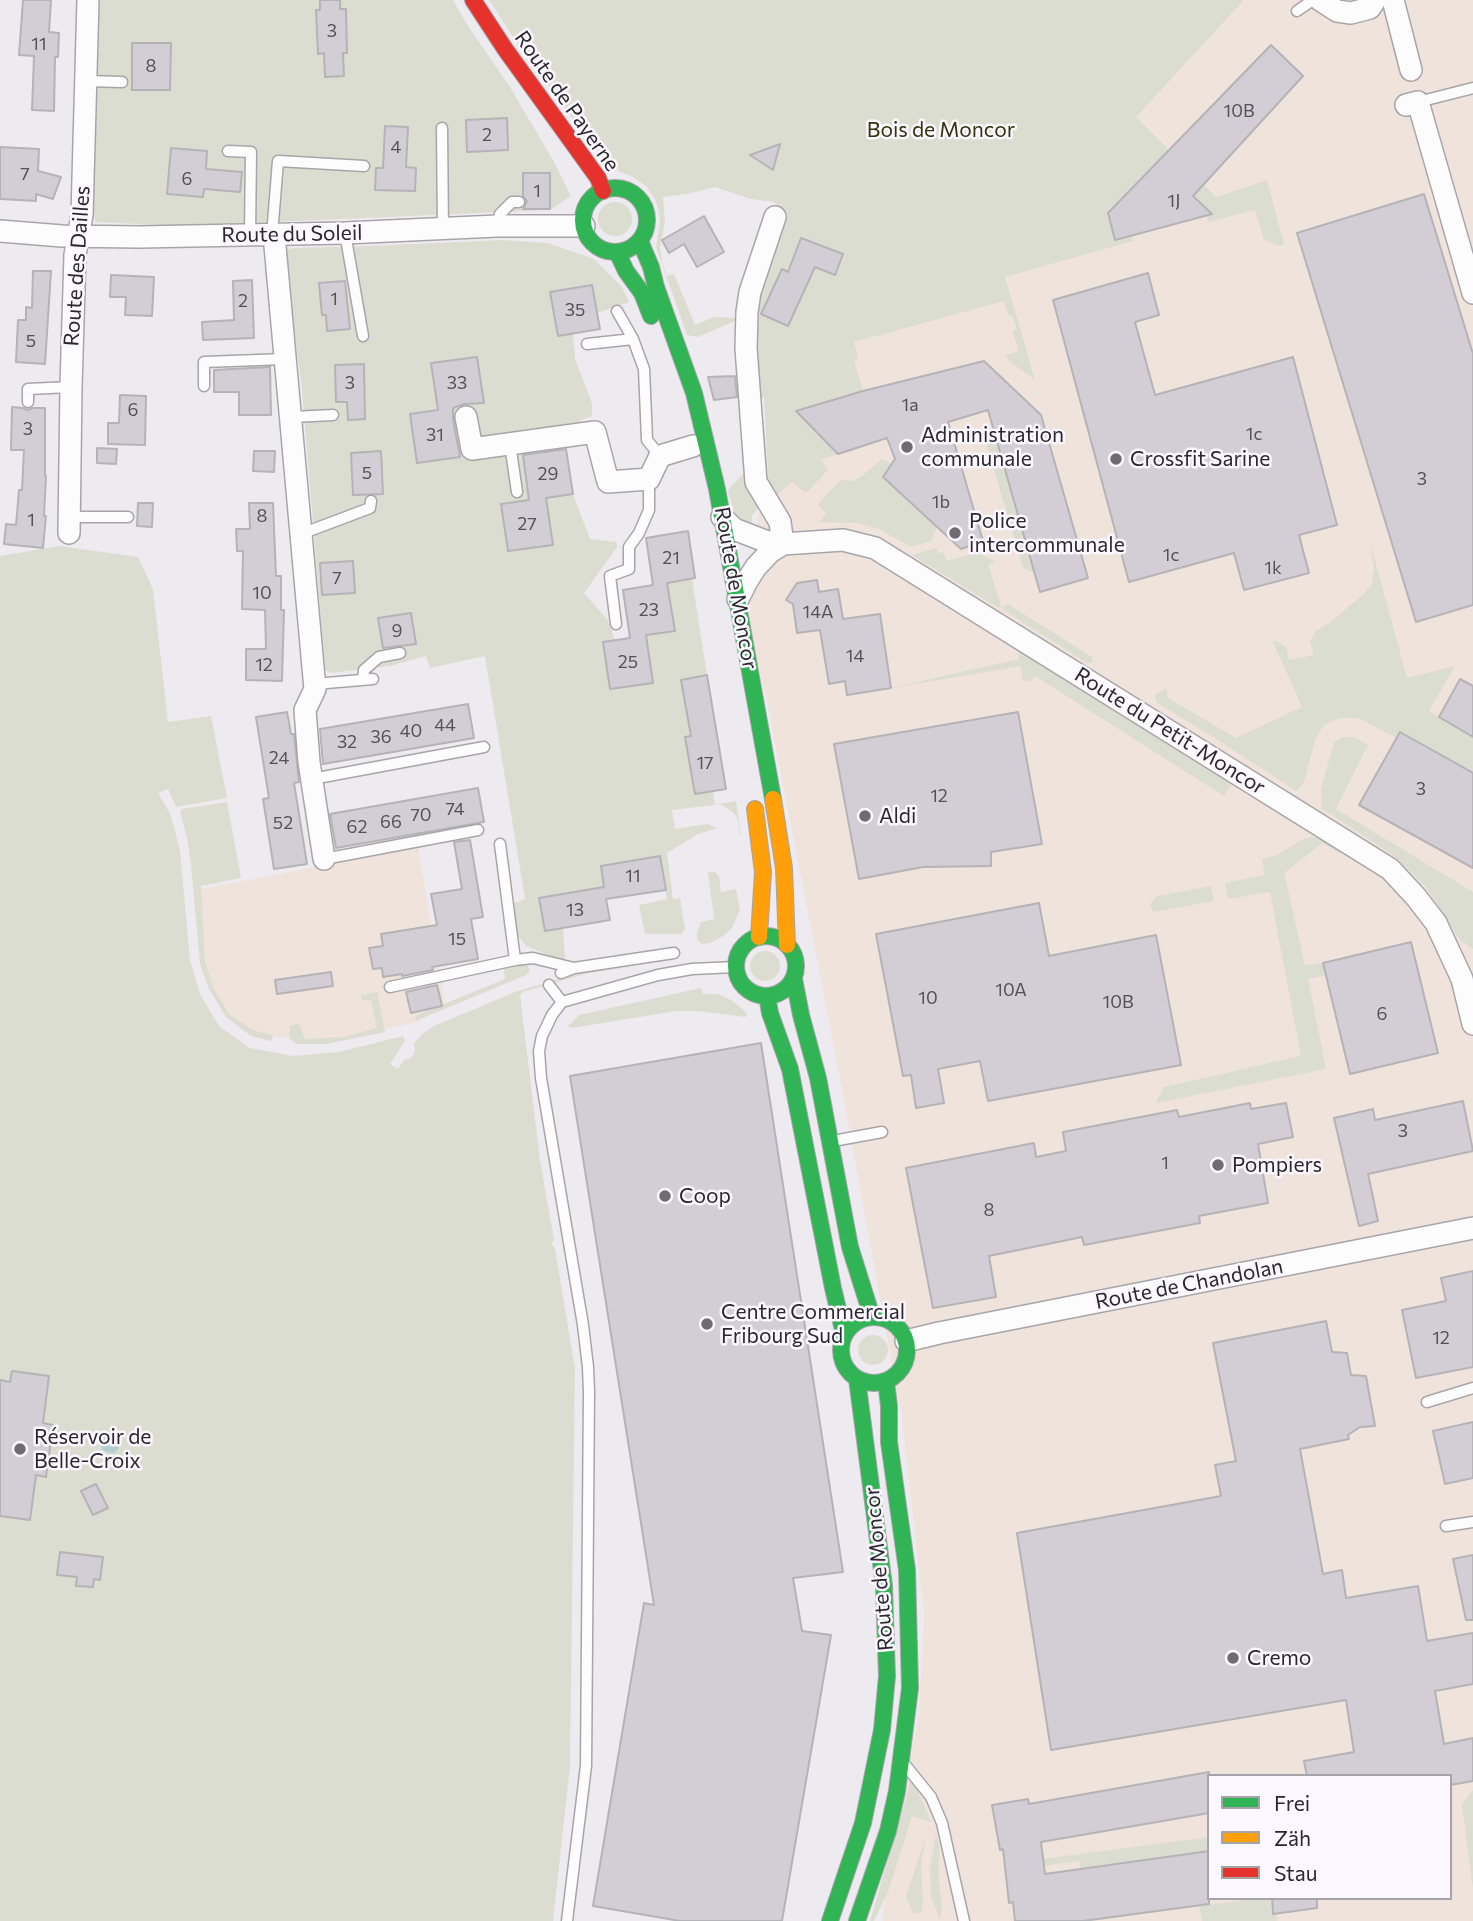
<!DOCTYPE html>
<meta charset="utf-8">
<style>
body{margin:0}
#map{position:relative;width:1473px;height:1921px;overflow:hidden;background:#edebef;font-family:Commissioner,sans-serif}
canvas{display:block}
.legend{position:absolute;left:1207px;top:1774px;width:245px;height:126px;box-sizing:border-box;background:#faf7fe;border:2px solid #a6a4aa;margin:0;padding:9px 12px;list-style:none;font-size:21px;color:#29282b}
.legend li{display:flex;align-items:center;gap:14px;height:35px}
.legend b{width:35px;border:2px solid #a6a4aa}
</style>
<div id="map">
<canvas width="1473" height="1921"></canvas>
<ul class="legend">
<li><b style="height:9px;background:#30b455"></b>Frei</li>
<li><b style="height:9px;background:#ff9f0a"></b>Zäh</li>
<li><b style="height:9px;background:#e5322d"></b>Stau</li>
</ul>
</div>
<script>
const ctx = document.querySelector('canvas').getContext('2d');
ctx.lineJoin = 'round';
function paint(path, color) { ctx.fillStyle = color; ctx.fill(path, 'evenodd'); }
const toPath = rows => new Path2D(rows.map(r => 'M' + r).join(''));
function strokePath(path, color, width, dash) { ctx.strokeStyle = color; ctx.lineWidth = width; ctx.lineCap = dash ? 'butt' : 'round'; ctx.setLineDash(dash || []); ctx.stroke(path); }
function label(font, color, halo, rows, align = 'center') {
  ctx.font = font + ' Commissioner,sans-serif'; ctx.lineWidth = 5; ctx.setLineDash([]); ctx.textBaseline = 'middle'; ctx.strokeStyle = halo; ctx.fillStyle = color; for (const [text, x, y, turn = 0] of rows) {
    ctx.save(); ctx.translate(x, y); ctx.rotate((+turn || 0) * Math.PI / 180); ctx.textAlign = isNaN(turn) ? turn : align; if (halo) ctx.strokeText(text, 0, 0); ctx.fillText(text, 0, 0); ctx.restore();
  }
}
const industrial = toPath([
 [1244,0,1473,0,1473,1921,882,1921,891,1860,919,1714,924,1614,902,1419,838,1068,767,701,747,622,790,229,1135,117],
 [1209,1776,1450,1776,1450,1898,1209,1898],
 [418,847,445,1005,417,1022,341,1039,298,1040,252,1033,228,1015,211,988,202,963,197,890]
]);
const green = toPath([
 [98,0,453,0,466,23,510,87,554,162,571,196,550,210,181,226,95,222,93,209],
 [489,0,1244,0,1136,117,1216,197,1267,180,1284,244,1279,246,1264,240,1255,210,1208,222,1205,210,1130,230,1133,241,1005,277,1035,380,1008,360,1006,355,1018,351,1013,331,1017,329,1012,315,1009,316,1004,301,854,342,858,359,854,361,863,391,838,454,821,460,828,470,806,493,792,482,777,495,773,495,769,487,764,397,759,399,754,300,785,215,774,202,751,199,715,187,687,194,663,197,665,222,660,247,662,262,667,276,674,274,695,325,714,317,737,318,737,320,698,337,687,335,656,247,660,222,659,211,655,199,646,186,631,176,620,172,594,148,515,40],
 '598 219a17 17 0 1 1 34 0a17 17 0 1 1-34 0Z',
 [503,240,548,243,594,259,622,287,629,302,597,313,600,329,573,334,575,359,592,403,592,416,581,420,566,448,523,454,529,500,501,504,552,545,546,498,573,494,590,539,616,542,617,547,584,593,607,619,615,640,603,643,610,689,653,683,646,635,674,631,667,583,692,579,707,675,682,680,691,736,685,737,695,793,713,791,715,805,736,801,741,836,740,835,738,820,734,813,722,805,714,805,672,810,675,829,707,824,717,828,698,834,667,853,673,899,680,898,685,928,682,934,645,934,639,905,667,899,660,856,601,866,604,887,539,898,545,931,563,928,565,959,558,959,526,946,516,933,511,904,525,899,485,656,430,668,426,656,390,666,331,673,325,670,302,389,287,280,286,250,292,248,370,246],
 [994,431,1035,574,1023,568,984,435],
 [882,459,892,464,937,527,931,541,911,547,877,528,857,523,819,522,826,513,818,504,841,480,851,481,861,477],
 [744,473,746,473,758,503,757,510,752,515,751,529,736,519,728,490],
 [1370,542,1407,678,1455,666,1429,711,1473,737,1473,779,1359,718,1340,718,1324,725,1316,737,1304,782,1296,791,1215,738,1157,703,1155,695,1166,688,1168,698,1236,738,1302,707,1273,642,1277,641,1286,647,1289,660,1314,655,1310,641,1316,631,1329,623,1364,594,1372,584,1374,569],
 [59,546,138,557,153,589,168,722,211,716,227,798,176,807,168,789,158,793,170,813,180,850,190,960,200,994,219,1026,250,1048,293,1056,339,1052,403,1036,405,1041,390,1064,398,1069,404,1060,411,1058,415,1051,414,1044,422,1034,434,1026,515,992,585,971,627,967,585,974,523,992,520,995,540,1160,554,1240,551,1243,555,1249,575,1369,570,1766,553,1921,0,1921,0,556],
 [936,548,938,553,943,552,947,561,978,552,995,562,988,564,1001,606,1000,609,912,555],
 [1008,604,1092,657,1093,663,1087,663,1003,610,1004,606],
 [1018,650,1232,783,1224,796,1035,676,1030,682,1023,681,1021,666,891,688,1019,659],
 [1343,737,1354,737,1368,745,1336,809,1473,892,1473,949,1460,940,1426,887,1393,855,1321,808,1321,788,1334,743],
 [227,802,241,878,201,886,205,962,213,987,229,1014,253,1030,272,1035,273,1038,271,1041,251,1036,226,1017,209,989,200,964,191,865,187,838,180,812,182,809],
 [1311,837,1323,838,1345,851,1343,853,1339,853,1322,843,1284,873,1305,965,1323,963,1326,975,1308,979,1326,1069,1156,1103,1164,1087,1301,1056,1270,892,1228,899,1225,883,1265,875,1262,859,1277,855,1301,840],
 [708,872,715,872,719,876,721,892,736,889,740,910,732,928,723,936,710,943,702,944,697,939,697,932,701,922,714,919],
 [1211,886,1214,901,1154,912,1152,910,1150,905,1157,896],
 '750 966a15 15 0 1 1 30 0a15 15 0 1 1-30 0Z',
 [526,963,530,971,526,975,418,1020,415,1019,417,1015,505,979,503,966],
 [701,988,703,994,718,994,731,1000,744,1010,747,1015,746,1017,697,1011,676,1011,572,1028,568,1026,579,1015],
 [377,992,385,1032,327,1044,297,1044,291,1040,289,1034,290,1026,299,1023,305,1039,344,1037,377,1028,371,1001,362,1000,361,995],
 '858 1350a15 15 0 1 1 30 0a15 15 0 1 1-30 0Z',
 [912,1778,931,1822,912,1816,888,1892,874,1921,870,1921],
 [1473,1790,1473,1888,1462,1805],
 [936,1834,939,1846,939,1882,942,1906,940,1920,931,1897,930,1867],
 [1209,1837,1209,1851,1081,1869,1079,1861,1044,1866,1042,1859],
 [925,1839,921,1864,923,1901,921,1914,913,1913,906,1897],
 [1261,1898,1270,1898,1272,1915,1276,1914,1277,1921,1202,1921,1199,1906]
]);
const stream = toPath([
 [102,1438,106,1435,113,1436,116,1442,116,1447,113,1450,105,1448,103,1442,105,1439,110,1438,114,1442,111,1448,108,1448,105,1442,110,1440,112,1441,110,1446,108,1446,108,1443]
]);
const building = toPath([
 [23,0,51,0,49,32,59,33,58,57,55,57,54,111,32,110,34,56,19,55,23,0],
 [320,0,340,0,340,9,346,9,347,53,343,53,344,76,325,77,324,53,318,54,316,10,320,10,320,0],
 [132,43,171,43,170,90,132,90,132,43],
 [1271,45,1303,76,1193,196,1212,214,1115,240,1108,213,1271,45],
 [507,118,508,150,467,152,466,120,507,118],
 [385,126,408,127,406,167,416,168,415,191,375,190,376,168,383,168,385,126],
 [780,144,773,170,750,155,780,144],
 [0,147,39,149,38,171,61,177,53,199,36,194,36,201,0,199,0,147],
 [171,148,207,151,206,169,242,172,240,192,204,189,203,197,167,194,171,148],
 [523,173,550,173,550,209,523,209,527,201,523,196,523,173],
 [1424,194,1473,354,1473,605,1416,622,1297,233,1424,194],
 [704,216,724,252,697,267,684,244,669,253,662,240,704,216],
 [801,238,843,254,835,275,815,267,788,326,761,314,782,269,788,272,801,238],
 [33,271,51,271,45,364,16,362,18,320,26,320,26,307,32,308,33,271],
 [1148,273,1159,315,1135,322,1155,395,1293,357,1337,525,1299,535,1309,573,1244,590,1234,553,1129,582,1053,300,1148,273],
 [111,275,154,277,152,316,125,315,126,297,110,297,111,275],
 [252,280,254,338,203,340,202,322,234,320,233,281,252,280],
 [345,281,350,329,327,331,326,315,322,315,319,283,345,281],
 [592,285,600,329,558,336,550,292,592,285],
 [477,357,484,403,464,404,453,408,453,419,460,457,417,463,410,414,438,410,431,363,477,357],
 [984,361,1041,415,1088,578,1040,592,988,410,948,422,983,541,961,549,883,477,895,459,887,438,838,454,796,411,863,391,984,361],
 [364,364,365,419,348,420,347,402,336,402,335,365,364,364],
 [270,367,271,415,239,415,239,392,214,392,214,370,270,367],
 [735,376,737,397,714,400,708,377,735,376],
 [120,395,146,396,145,445,108,444,108,423,119,423,120,395],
 [12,407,23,408,27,410,33,408,45,408,45,476,46,476,44,516,46,516,43,548,4,544,6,524,16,525,19,490,22,490,24,450,11,450,12,407],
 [97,448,117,449,116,464,97,463,97,448],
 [566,449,573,494,546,498,553,545,508,551,501,504,529,500,523,455,566,449],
 [254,451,275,451,274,472,253,471,254,451],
 [381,451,383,494,353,495,351,453,381,451],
 [138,503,153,503,152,527,137,526,138,503],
 [249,503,273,503,276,576,281,576,281,610,284,610,282,681,246,680,246,649,266,649,265,610,242,609,243,551,237,551,236,529,250,529,249,503],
 [688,531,695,578,667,583,675,631,646,635,653,683,610,689,603,642,630,638,623,590,653,585,646,538,688,531],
 [353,561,355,593,322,595,320,563,353,561],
 [817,580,819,592,838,589,843,619,880,614,891,688,847,695,845,681,829,684,820,630,797,633,793,604,786,600,797,583,817,580],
 [411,613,416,644,383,648,378,618,411,613],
 [707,675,726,789,695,794,685,737,691,736,681,680,707,675],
 [1460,679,1473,686,1473,737,1439,717,1460,679],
 [468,704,474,738,323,764,320,729,468,704],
 [287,712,291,734,294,734,299,782,294,783,307,864,274,869,263,799,269,798,256,717,287,712],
 [1018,712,1042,844,991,852,991,866,923,867,859,879,834,744,1018,712],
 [1400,732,1473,773,1473,868,1359,805,1400,732],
 [478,788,484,822,336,848,330,814,478,788],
 [470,840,483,917,471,919,478,959,432,967,433,970,402,976,402,974,383,977,382,968,373,969,369,948,383,946,381,934,437,925,431,894,462,889,454,842,470,840],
 [660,856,666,890,606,899,610,920,545,931,539,898,604,887,601,866,660,856],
 [1039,903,1049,956,1156,935,1181,1065,988,1101,980,1061,938,1069,944,1103,916,1108,911,1075,903,1076,876,934,1039,903],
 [1411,942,1438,1053,1350,1074,1323,963,1411,942],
 [331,972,333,986,277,994,275,980,331,972],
 [437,985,442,1006,411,1013,406,992,437,985],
 [761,1043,843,1572,793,1578,802,1631,831,1635,782,1921,680,1921,593,1906,644,1603,654,1605,570,1076,761,1043],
 [1463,1101,1473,1151,1368,1174,1378,1221,1359,1226,1334,1118,1373,1109,1375,1120,1463,1101],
 [1250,1103,1251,1109,1286,1103,1293,1137,1258,1144,1268,1203,1199,1216,1200,1223,1084,1245,1082,1237,989,1256,996,1297,933,1308,906,1168,1034,1143,1036,1157,1066,1151,1063,1132,1177,1110,1179,1117,1250,1103],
 [1473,1271,1473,1367,1416,1378,1402,1310,1446,1301,1441,1278,1473,1271],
 [1326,1321,1332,1352,1347,1353,1351,1375,1366,1376,1375,1426,1360,1427,1348,1435,1349,1439,1300,1449,1323,1574,1342,1570,1346,1598,1418,1586,1427,1641,1473,1633,1473,1684,1435,1691,1444,1744,1473,1738,1473,1781,1450,1785,1450,1776,1307,1776,1304,1761,1354,1752,1346,1700,1051,1750,1017,1533,1221,1496,1215,1465,1236,1461,1213,1343,1326,1321],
 [12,1371,49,1376,43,1423,53,1425,46,1477,36,1475,30,1520,0,1516,0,1380,10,1382,12,1371],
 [1473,1422,1473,1478,1445,1484,1433,1431,1473,1422],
 [96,1484,108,1508,93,1515,81,1491,96,1484],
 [60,1552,103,1557,100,1580,94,1579,93,1587,76,1586,77,1577,57,1575,60,1552],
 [1473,1555,1473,1620,1466,1620,1453,1559,1473,1555],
 [1209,1772,1209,1813,1041,1842,1045,1874,1209,1851,1209,1904,1083,1921,1015,1921,1013,1902,1009,1903,1003,1849,1000,1850,992,1805,1028,1799,1029,1804,1209,1772],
 [1272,1898,1317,1898,1317,1908,1273,1914,1272,1898]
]);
const lane = toPath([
 [1297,11,1313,0],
 [86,81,122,82],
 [1418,102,1473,88],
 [442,128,443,230],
 [228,151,251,152,250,235],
 [497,226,500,214,512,202,519,202],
 [345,233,363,336],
 [272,235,278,161,364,166],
 [617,311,633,339,644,369,647,440,660,456],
 [587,344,633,339],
 [204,386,204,362,286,359],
 [28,402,28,389,71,387],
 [292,417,333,415],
 [510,444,517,492],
 [69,517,128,517],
 [301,534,370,508,371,501],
 [616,624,610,576,629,569,629,547,639,533,649,510,649,479],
 [363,680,364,670,379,657,400,653],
 [315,684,373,679],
 [312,779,484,747],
 [500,844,515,960,533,958,574,968],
 [324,859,478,830],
 [561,973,574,968,674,953],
 [549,985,562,1002],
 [390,987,515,960],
 [833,1141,882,1132],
 [1427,1402,1473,1388],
 [1446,1526,1473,1522],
 [906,1766,931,1797,942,1823,964,1921],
 [567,1921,586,1766,589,1392,588,1367,583,1325,541,1078,539,1051,542,1036,552,1015,562,1002,658,975,692,969,736,967]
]);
const street = toPath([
 [1320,0,1337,11,1351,13,1370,8,1375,0],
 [1393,0,1411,70],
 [1406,105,1418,102,1473,293],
 [775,217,750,292,747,312,746,348,756,482,780,522,783,544],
 [0,231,62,236,140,237,345,233,497,226,584,226],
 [274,235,315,689,305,710,309,762,324,859],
 [466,417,472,449,595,432,608,482,649,479,660,456,693,446],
 [722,517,734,529,765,541,783,544,843,540,875,548,1390,869,1416,897,1436,923,1462,979,1473,1024],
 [69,533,71,387,75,255,82,215,88,0],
 [738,599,747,581,756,567,770,552,783,544],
 [906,1341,939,1333,1473,1228]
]);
const fast = toPath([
 '583 220a32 32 0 1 1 64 0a32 32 0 1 1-64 0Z',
 [640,241,651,267,656,287,694,393,717,489,773,799],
 [617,252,626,271,642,293,651,316],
 '736 966a30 30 0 1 1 60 0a30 30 0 1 1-60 0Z',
 [794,979,801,1015,818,1078,850,1247,872,1317],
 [767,996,770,1013,790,1069,833,1288,844,1334],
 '841 1350a33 33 0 1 1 66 0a33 33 0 1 1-66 0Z',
 [830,1921,863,1823,882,1730,887,1676,884,1586,857,1379],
 [857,1921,888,1831,897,1791,910,1688,907,1570,889,1442,889,1406,886,1381]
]);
const slow = toPath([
 [773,799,784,868,787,945],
 [755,809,763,872,759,937]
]);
const jam = toPath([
 [473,0,505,49,598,178,603,191]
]);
const markers = [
 [907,447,7,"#6e6c70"],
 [1116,459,7,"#6e6c70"],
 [955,533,7,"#6e6c70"],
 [865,816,7,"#6e6c70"],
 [1218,1165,7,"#6e6c70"],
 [665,1196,7,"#6e6c70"],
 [707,1324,7,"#6e6c70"],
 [20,1449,7,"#6e6c70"],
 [1233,1658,7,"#6e6c70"]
];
const numberNames = [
 ["3",332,31],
 ["11",39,44],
 ["8",151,66],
 ["10B",1239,111],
 ["2",487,135],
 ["4",396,147],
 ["7",25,174],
 ["6",187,179],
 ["1",537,191],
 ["1J",1174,201],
 ["1",334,299],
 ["2",243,301],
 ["35",575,310],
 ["5",31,341],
 ["3",350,383],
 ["33",457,383],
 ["1a",910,405],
 ["6",133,410],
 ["3",28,429],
 ["1c",1254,434],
 ["31",435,435],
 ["5",367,473],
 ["29",548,474],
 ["3",1422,479],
 ["1b",941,502],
 ["8",262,516],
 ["1",31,520],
 ["27",527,524],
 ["1c",1171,555],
 ["21",671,558],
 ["1k",1273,568],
 ["7",337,578],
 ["10",262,593],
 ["23",649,610],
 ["14A",818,612],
 ["9",397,631],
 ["14",855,656],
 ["25",628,662],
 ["12",264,665],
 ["44",445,725],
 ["40",411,731],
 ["36",381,737],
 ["32",347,742],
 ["24",279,758],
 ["17",705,763],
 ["3",1421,789],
 ["12",939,796],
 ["74",455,809],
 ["70",421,815],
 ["66",391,822],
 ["52",283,823],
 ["62",357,827],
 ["11",633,876],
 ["13",575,910],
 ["15",457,939],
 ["10A",1011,990],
 ["10",928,998],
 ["10B",1118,1002],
 ["6",1382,1014],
 ["3",1403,1131],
 ["1",1165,1163],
 ["8",989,1210],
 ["12",1441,1338]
];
const streetNames = [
 ["Route de Payerne",567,101,55],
 ["Route du Soleil",292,234,-1],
 ["Route des Dailles",77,266,-86],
 ["Route de Moncor",736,588,80],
 ["Route du Petit-Moncor",1170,731,32],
 ["Route de Chandolan",1189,1284,-11],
 ["Route de Moncor",879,1569,-95]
];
const parkNames = [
 ["Bois de Moncor",941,130]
];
const poiNames = [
 ["Administration",921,435],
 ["communale",921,459],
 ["Crossfit Sarine",1130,459],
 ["Police",969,521],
 ["intercommunale",969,545],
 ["Aldi",879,816],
 ["Pompiers",1232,1165],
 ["Coop",679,1196],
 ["Centre Commercial",721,1312],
 ["Fribourg Sud",721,1336],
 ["Réservoir de",34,1437],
 ["Belle-Croix",34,1461],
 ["Cremo",1247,1658]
];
paint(industrial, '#efe3dc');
paint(green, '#dcddd1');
strokePath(stream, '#b2ced0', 6);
paint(building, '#d3ced6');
strokePath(building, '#b4b3b6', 2);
strokePath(lane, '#a7a5a9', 13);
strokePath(street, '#a7a5a9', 24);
strokePath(fast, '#a7a5a9', 18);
strokePath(slow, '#a7a5a9', 18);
strokePath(jam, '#a7a5a9', 18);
strokePath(lane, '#fcfcfd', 10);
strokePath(street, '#fcfcfd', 21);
strokePath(fast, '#30b455', 16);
strokePath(slow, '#ff9f0a', 16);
strokePath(jam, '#e5322d', 16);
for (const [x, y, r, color] of markers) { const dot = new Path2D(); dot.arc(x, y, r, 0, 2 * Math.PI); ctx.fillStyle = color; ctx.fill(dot); strokePath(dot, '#faf7fe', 2.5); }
label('18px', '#545256', null, numberNames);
label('21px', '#29282b', '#faf7fe', streetNames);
label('21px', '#31330b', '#faf7fe', parkNames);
label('21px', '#29282b', '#faf7fe', poiNames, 'left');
</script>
